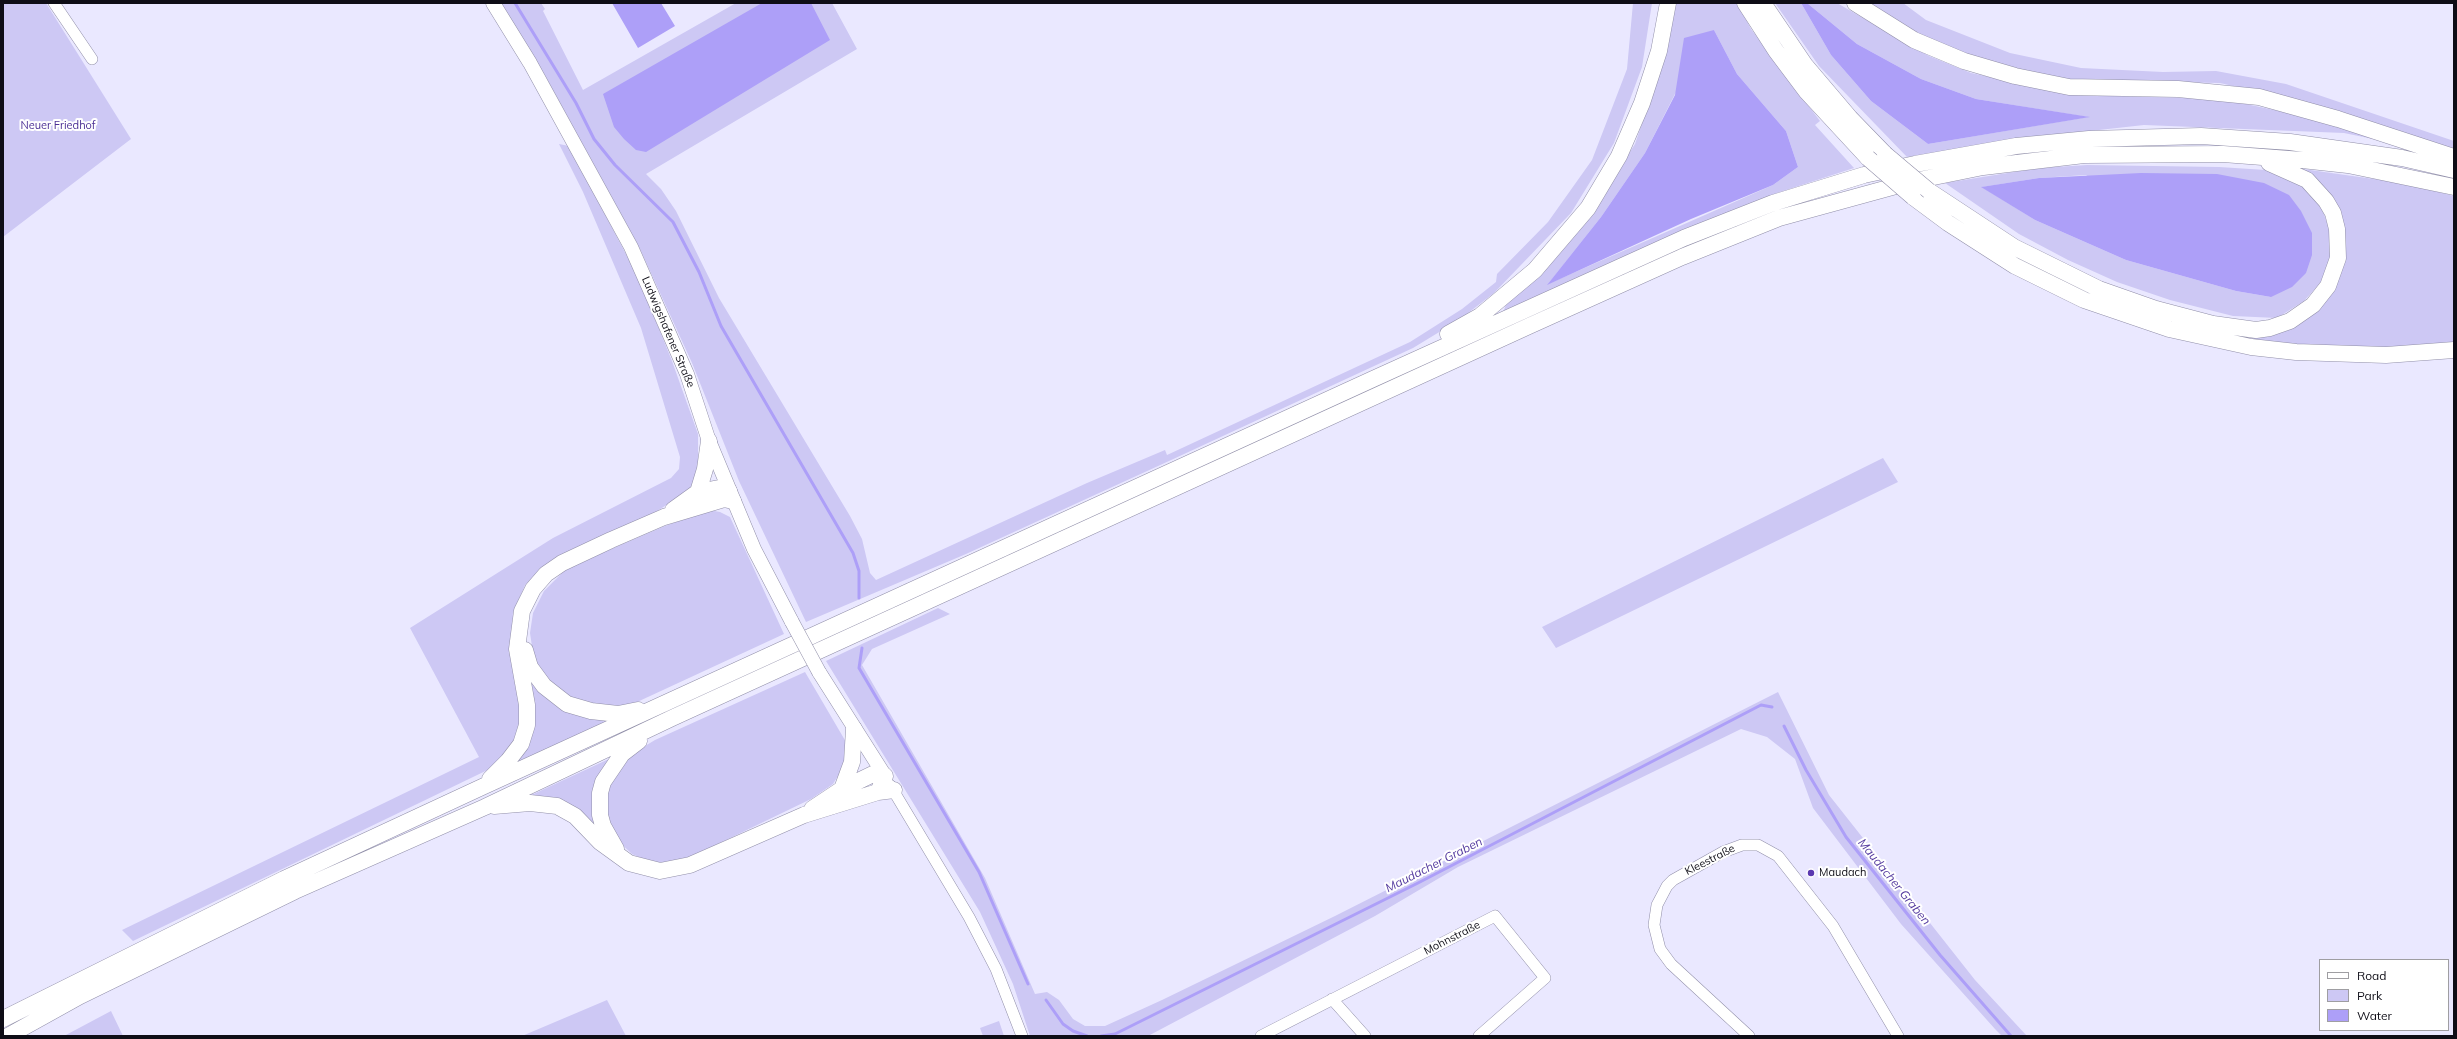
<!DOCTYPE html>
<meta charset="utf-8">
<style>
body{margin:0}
#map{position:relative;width:2457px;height:1039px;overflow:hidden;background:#eae8ff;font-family:Mulish,sans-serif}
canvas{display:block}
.frame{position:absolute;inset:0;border:4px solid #0e0d16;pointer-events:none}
.legend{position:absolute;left:2319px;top:959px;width:130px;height:72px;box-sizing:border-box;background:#fff;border:1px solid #9f9ea2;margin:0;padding:5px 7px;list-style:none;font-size:12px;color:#0e0d16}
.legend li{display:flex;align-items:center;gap:8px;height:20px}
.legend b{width:20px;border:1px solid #9f9ea2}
</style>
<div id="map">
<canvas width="2457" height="1039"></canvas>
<div class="frame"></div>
<ul class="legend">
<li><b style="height:5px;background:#fff"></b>Road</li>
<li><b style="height:11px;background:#cdc8f4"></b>Park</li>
<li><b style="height:11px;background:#ad9ff8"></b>Water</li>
</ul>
</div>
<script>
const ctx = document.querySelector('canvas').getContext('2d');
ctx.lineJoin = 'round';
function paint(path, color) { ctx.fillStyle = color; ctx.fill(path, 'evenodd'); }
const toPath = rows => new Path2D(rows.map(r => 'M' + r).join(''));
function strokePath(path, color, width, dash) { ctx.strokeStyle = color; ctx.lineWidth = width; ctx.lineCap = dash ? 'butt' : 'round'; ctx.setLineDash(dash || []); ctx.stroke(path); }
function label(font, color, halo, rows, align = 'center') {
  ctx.font = font + ' Mulish,sans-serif'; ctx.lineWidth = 4; ctx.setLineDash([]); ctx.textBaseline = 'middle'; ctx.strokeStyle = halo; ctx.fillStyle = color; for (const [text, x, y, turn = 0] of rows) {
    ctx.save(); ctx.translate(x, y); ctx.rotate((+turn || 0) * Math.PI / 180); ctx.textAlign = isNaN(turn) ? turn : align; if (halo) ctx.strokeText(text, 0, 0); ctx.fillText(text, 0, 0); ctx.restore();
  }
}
const green = toPath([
 [3,3,46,3,131,139,3,237],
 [496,3,541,3,545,9,543,11,583,90,736,3,832,3,857,49,646,174,661,189,676,211,719,298,850,516,862,539,870,573,876,580,1087,483,1165,450,1167,455,1410,342,1462,309,1496,282,1497,274,1548,222,1592,160,1627,69,1633,3,1652,3,1642,67,1614,143,1571,213,1494,293,1459,320,1413,348,1169,461,966,554,806,622,739,481,692,363,640,249,543,72],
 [1675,3,1737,3,1751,29,1820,121,1815,125,1854,168,1777,193,1503,312,1508,300,1587,218,1635,144,1658,77],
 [1714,30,1737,74,1786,131,1798,167,1773,185,1548,284,1601,217,1645,153,1675,94],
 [1775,3,1801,3,1831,55,1871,101,1928,144,2088,117,1976,99,1921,79,1857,44,1807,3,1837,3,1929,56,1971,73,2077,95,2223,99,2311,118,2383,141,2344,133,2144,125,2054,135,1907,157,1819,66],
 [1869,3,1903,3,1926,20,2010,53,2081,68,2163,72,2216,71,2286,84,2454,141,2454,152,2312,104,2220,83,2066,80,2000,66,1935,45],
 [559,144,569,146,639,279,672,361,698,434,698,473,690,490,643,520,556,558,525,585,513,613,511,646,522,702,521,728,500,764,133,941,122,930,479,757,410,628,553,538,671,478,679,469,680,457,641,328,583,192],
 [2087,165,2219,167,2266,170,2298,181,2319,201,2331,233,2331,258,2322,281,2304,301,2277,318,2233,316,2170,300,2117,282,2068,260,2019,234,1945,183,2039,168],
 [2086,175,2271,297,2236,291,2126,260,2035,220,1982,187,2039,178],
 [2303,169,2402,183,2454,196,2454,344,2353,350,2253,340,2255,333,2306,318,2344,241,2302,171],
 [1883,458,1898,482,1556,648,1542,627],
 [709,510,720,512,730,517,784,634,622,709,579,705,541,673,533,653,530,633,533,613,544,591,567,568,665,526],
 [938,608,950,614,872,649,862,665,985,878,1035,994,1047,992,1059,1000,1073,1019,1085,1026,1105,1026,1162,1000,1335,916,1778,692,1829,795,1975,980,2027,1036,2002,1036,1995,1029,1901,924,1813,808,1795,759,1767,737,1741,729,1458,867,1375,916,1148,1036,1030,1036,1013,984,980,912,826,661],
 [521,651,534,681,615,718,510,767,527,744],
 [805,672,846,742,846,763,833,784,811,799,691,857,665,863,648,861,632,854,615,838,606,819,604,800,622,760,655,740],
 [611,758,599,828,527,797],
 [607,1000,626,1036,522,1036],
 [111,1011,123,1036,64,1036],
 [999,1021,1004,1036,983,1036,980,1028]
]);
const water = toPath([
 [612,3,661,3,675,26,638,48],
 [762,3,811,3,830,40,646,152,636,150,624,139,614,127,603,94],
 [1801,3,1807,3,1857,44,1921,79,1976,99,2090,117,1928,144,1871,101,1831,55],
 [1714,30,1737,74,1786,131,1798,167,1773,185,1691,219,1547,285,1601,217,1645,153,1675,95,1684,38],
 [2141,173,2217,174,2264,183,2289,195,2301,211,2312,233,2312,255,2306,273,2292,287,2271,297,2236,291,2126,260,2035,220,1981,187,2039,178]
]);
const stream = toPath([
 [515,3,576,103,594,139,615,165,673,222,699,272,721,326,853,553,859,571,859,598],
 [862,648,859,668,979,872,1028,984],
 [1784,726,1806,770,1846,837,1940,955,2011,1036],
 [1046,1000,1063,1024,1073,1031,1087,1036],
 [1101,1036,1115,1034,1418,883,1761,705,1772,707]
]);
const minor = toPath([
 [54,3,92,59],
 [890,785,969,917,996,969,1022,1036],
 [1332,999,1365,1036],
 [1261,1036,1495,916,1545,978,1479,1036],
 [1749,1036,1671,964,1660,949,1654,925,1657,905,1667,886,1673,880,1723,852,1742,845,1758,845,1778,856,1833,926,1898,1036]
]);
const major = toPath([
 [493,3,530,63,631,247,687,374,709,441,754,549,792,622],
 [819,672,885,776]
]);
const highway = toPath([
 [1745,3,1776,51,1806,91,1868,158],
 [1763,3,1805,65,1850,118,1885,154],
 [1855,3,1914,40,1964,61,2015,76,2069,87,2178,89,2259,97,2338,119,2454,157],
 [1929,191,2014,247,2099,289,2156,309,2213,324,2256,330,2270,328,2290,321,2313,305,2328,286,2338,258,2337,229,2333,213,2326,201,2307,180,2269,163],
 [1913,197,1948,223,2015,266,2084,300,2169,329,2251,347,2296,352,2386,355,2454,350],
 [1448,334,1480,316,1535,270,1588,208,1619,156,1642,103,1659,51,1668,3],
 [698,492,705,469,709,441],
 [673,510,698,492,719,488,729,491,724,499],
 [525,650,530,667,544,686,567,704,591,711,618,714,638,710],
 [490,779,508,761,521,744,527,725,527,705,517,649,522,611,533,589,546,574,562,563,611,540,664,517,724,499,733,501],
 [842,789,852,762,854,729],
 [494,806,530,803,557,806,575,816,600,842,629,863,660,871,690,865,804,815,878,792,894,790],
 [812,809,842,789,873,774,885,776,878,792],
 [616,849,603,826,600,815,600,793,603,782,622,754,639,741],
 [3,1019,284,879,482,787,1373,379,1684,238,1773,203,1864,175,1915,164,2016,146,2089,139,2201,136,2290,142,2402,158,2454,170],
 [8,1036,80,996,295,891,485,807,672,718,1529,326,1682,257,1779,218,1914,181,1983,167,2084,155,2223,154,2302,160,2348,165,2454,187]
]);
const majorBridge = toPath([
 [792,622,819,672]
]);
const highwayBridge = toPath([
 [1885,154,1929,191],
 [1868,158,1913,197]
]);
const markers = [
 [1811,873,4,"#5a38b0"]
];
const parkNames = [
 ["Neuer Friedhof",58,126]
];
const streetNames = [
 ["Ludwigshafener Straße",668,332,67],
 ["Kleestraße",1710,860,-27],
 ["Mohnstraße",1452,938,-27]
];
const poiNames = [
 ["Maudach",1819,873]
];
const waterNames = [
 ["Maudacher Graben",1434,865,-27],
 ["Maudacher Graben",1894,882,51]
];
paint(green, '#cdc8f4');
paint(water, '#ad9ff8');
strokePath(stream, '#ad9ff8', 3);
strokePath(minor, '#918fa9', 12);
strokePath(major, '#918fa9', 15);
strokePath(highway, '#918fa9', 17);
strokePath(minor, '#fff', 11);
strokePath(major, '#fff', 14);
strokePath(highway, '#fff', 16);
strokePath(majorBridge, '#918fa9', 15, []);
strokePath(highwayBridge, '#918fa9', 17, []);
strokePath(majorBridge, '#fff', 14);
strokePath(highwayBridge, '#fff', 16);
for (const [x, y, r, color] of markers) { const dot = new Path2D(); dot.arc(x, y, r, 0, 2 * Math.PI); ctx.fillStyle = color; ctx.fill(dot); strokePath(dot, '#fff', 1.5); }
label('11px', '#4c3095', '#fff', parkNames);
label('11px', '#0e0d16', '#fff', streetNames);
label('11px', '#0e0d16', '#fff', poiNames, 'left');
label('italic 12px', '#53399e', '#fff', waterNames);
</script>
